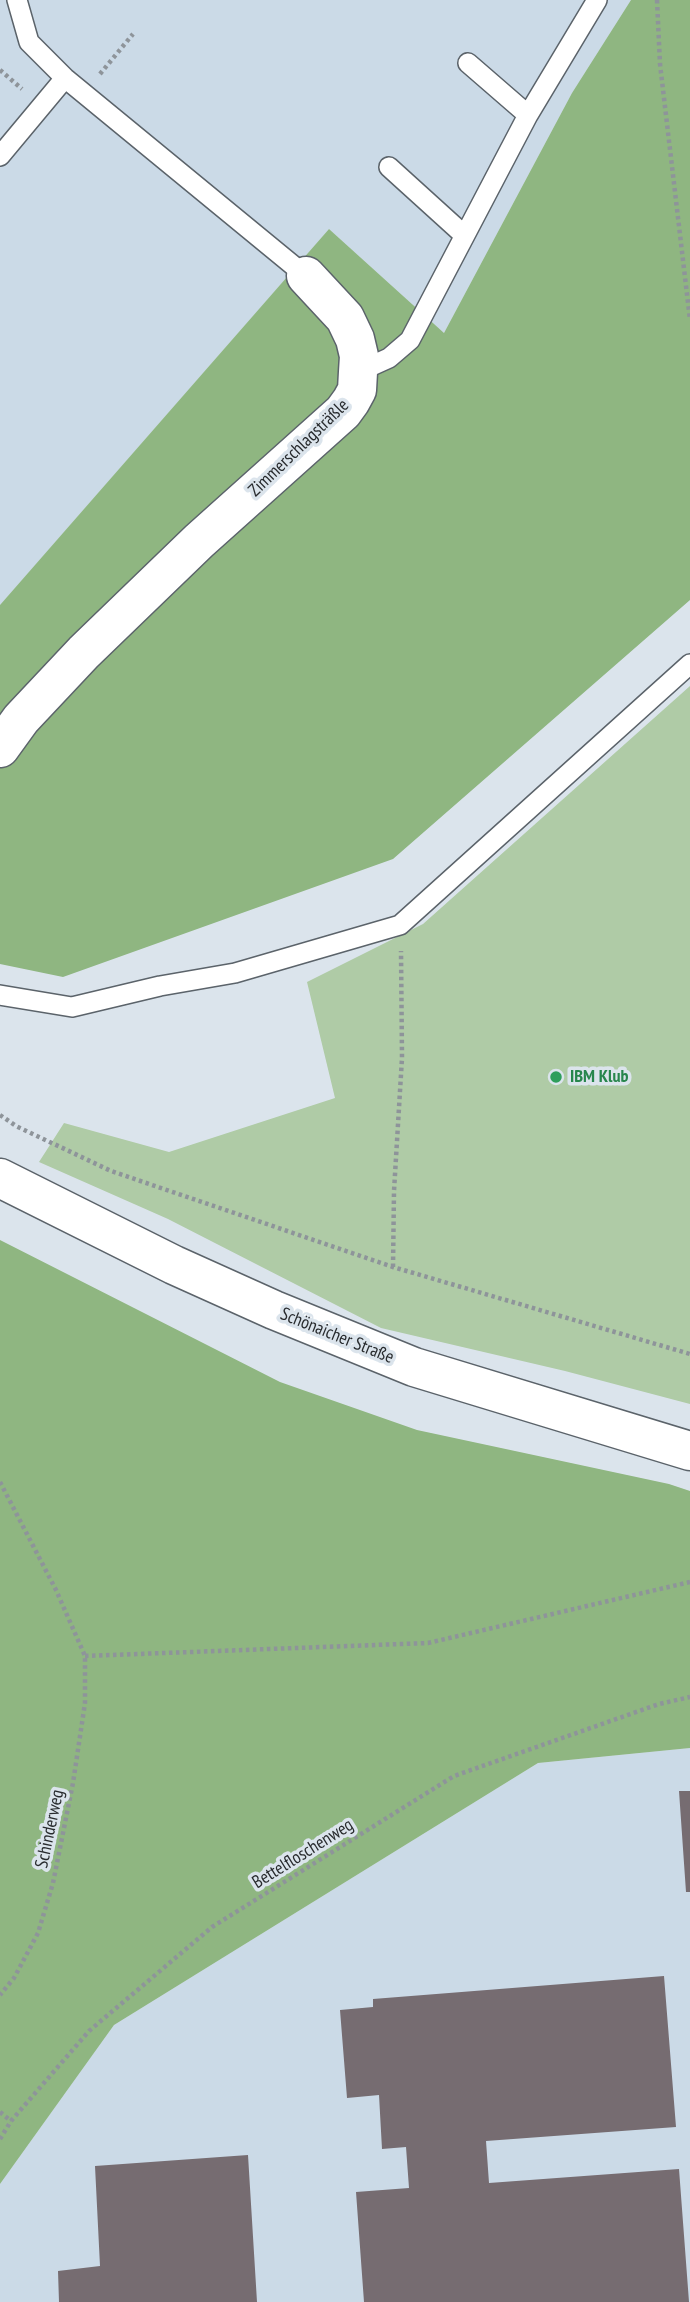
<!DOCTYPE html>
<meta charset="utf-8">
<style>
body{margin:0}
canvas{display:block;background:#dbe4ec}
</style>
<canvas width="690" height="2302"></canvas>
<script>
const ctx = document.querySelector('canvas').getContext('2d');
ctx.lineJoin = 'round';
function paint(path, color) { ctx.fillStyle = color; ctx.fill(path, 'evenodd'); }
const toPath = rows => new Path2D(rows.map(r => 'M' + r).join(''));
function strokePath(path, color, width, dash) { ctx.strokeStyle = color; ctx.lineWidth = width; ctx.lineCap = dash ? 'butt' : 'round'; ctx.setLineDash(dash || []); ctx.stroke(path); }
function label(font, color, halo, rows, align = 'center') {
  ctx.font = font + ' "PT Sans Narrow",sans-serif'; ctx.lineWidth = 7; ctx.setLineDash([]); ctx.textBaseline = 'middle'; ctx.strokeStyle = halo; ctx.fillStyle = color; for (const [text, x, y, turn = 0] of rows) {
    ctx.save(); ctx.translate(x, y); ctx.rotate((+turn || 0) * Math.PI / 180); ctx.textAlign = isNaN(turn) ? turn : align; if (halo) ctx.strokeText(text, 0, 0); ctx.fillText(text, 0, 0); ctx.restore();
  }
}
const built = toPath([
 [0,0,631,0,572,93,444,333,329,229,0,605],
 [690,1748,690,2302,0,2302,0,2184,114,2025,538,1763]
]);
const green = toPath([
 [690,686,690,1404,565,1371,381,1328,168,1219,39,1162,64,1123,169,1152,335,1098,307,982,423,924]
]);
const forest = toPath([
 [631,0,690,0,690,600,393,859,63,977,0,964,0,605,329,229,444,333,572,93],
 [0,1240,280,1382,417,1430,669,1484,690,1491,690,1748,538,1763,114,2025,0,2184]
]);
const building = toPath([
 [679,1791,690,1791,690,1892,686,1892],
 [664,1976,676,2127,486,2141,489,2183,679,2169,689,2302,364,2302,356,2192,409,2188,406,2147,382,2149,379,2095,347,2098,340,2010,373,2007,373,1999],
 [248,2155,257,2302,59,2302,58,2271,100,2266,95,2166]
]);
const path = toPath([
 [657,0,660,64,690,320],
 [0,70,22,89],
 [100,74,133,34],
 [0,1115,16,1126,111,1171,393,1267,690,1354],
 [393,1267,394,1191,402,1058,401,951],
 [0,1482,56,1590,85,1656,85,1703,73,1783,53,1883,38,1933,14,1978,0,1995],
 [85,1656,428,1643,690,1582],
 [0,2112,11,2121],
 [0,2139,11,2121,89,2031,212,1927,454,1776,659,1704,690,1697]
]);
const service = toPath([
 [17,0,29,42,65,78,306,276],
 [468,63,528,115],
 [0,156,65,78],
 [389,167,464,235],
 [358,372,389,358,410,340,528,115,597,0],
 [0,995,72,1007,160,986,235,973,400,925,690,664]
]);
const minor = toPath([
 [0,748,21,719,84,652,199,541,343,412,351,401,357,390,358,372,359,356,355,339,345,318,306,276]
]);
const secondary = toPath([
 [0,1178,174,1265,274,1310,414,1367,690,1451]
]);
const markers = [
 [556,1077,7,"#2e9e5b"]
];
const streetNames = [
 ["Zimmerschlagsträßle",299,448,-44],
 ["Schönaicher Straße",337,1336,22],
 ["Schinderweg",50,1829,-78],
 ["Bettelfloschenweg",303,1854,-32]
];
const leisureNames = [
 ["IBM Klub",570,1077]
];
paint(built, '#cbdae7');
paint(green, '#afcba6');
paint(forest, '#8fb681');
paint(building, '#766c71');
strokePath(service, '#5b636a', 22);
strokePath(minor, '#5b636a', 41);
strokePath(secondary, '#5b636a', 41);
strokePath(path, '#8e949a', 4.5, [3.5, 3.5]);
strokePath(service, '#fff', 19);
strokePath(minor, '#fff', 38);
strokePath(secondary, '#fff', 38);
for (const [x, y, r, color] of markers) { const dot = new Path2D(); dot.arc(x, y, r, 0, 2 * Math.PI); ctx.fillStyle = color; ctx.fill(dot); strokePath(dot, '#dbe4ec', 2.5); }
label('18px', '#282b2e', '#dbe4ec', streetNames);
label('bold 18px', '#27864d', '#dbe4ec', leisureNames, 'left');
</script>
